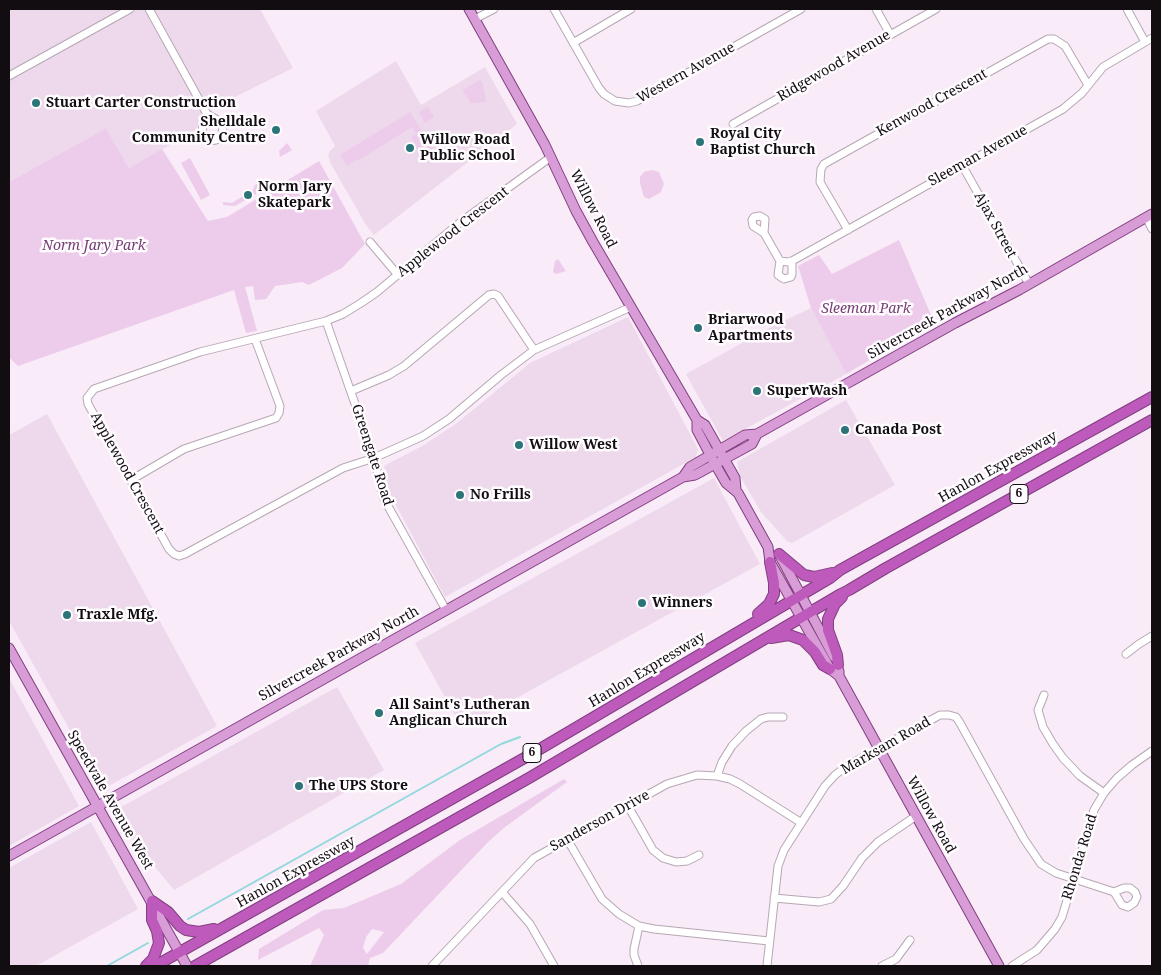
<!DOCTYPE html>
<style>
body{margin:0}
#map{position:relative;width:1161px;height:975px;overflow:hidden;background:#f9ebf8;font-family:"Noto Serif",serif}
canvas{display:block}
.frame{position:absolute;inset:0;border:10px solid #120d11;pointer-events:none}
</style>
<div id="map">
<canvas width="1161" height="975"></canvas>
<div class="frame"></div>
</div>
<script>
const ctx = document.querySelector('canvas').getContext('2d');
ctx.lineJoin = 'round';
function paint(path, color) { ctx.fillStyle = color; ctx.fill(path, 'evenodd'); }
const toPath = rows => new Path2D(rows.map(r => 'M' + r).join(''));
function strokePath(path, color, width, dash) { ctx.strokeStyle = color; ctx.lineWidth = width; ctx.lineCap = dash ? 'butt' : 'round'; ctx.setLineDash(dash || []); ctx.stroke(path); }
function label(font, color, halo, rows, align = 'center') {
  ctx.font = font + ' "Noto Serif",serif'; ctx.lineWidth = 5; ctx.setLineDash([]); ctx.textBaseline = 'middle'; ctx.strokeStyle = halo; ctx.fillStyle = color; for (const [text, x, y, turn = 0] of rows) {
    ctx.save(); ctx.translate(x, y); ctx.rotate((+turn || 0) * Math.PI / 180); ctx.textAlign = isNaN(turn) ? turn : align; if (halo) ctx.strokeText(text, 0, 0); ctx.fillText(text, 0, 0); ctx.restore();
  }
}
const built = toPath([
 [9,9,260,9,293,68,215,107,193,132,129,168,106,128,9,182],
 [396,61,421,105,485,67,517,124,374,235,366,225,331,164,328,155,330,151,335,146,316,111],
 [811,308,846,374,723,441,686,374,771,327],
 [628,317,698,449,696,457,445,597,390,494,384,466,424,445,457,423,530,363],
 [846,400,895,485,792,543,787,541,761,512,740,476,737,462],
 [47,414,217,726,103,789,9,621,9,435],
 [714,478,760,564,462,728,415,643],
 [9,678,79,806,9,846],
 [337,687,384,770,174,890,119,823,114,814,114,811],
 [91,822,138,909,36,966,9,966,9,868]
]);
const green = toPath([
 [480,80,483,84,486,102,471,103,462,90],
 [428,107,434,117,425,123,419,112],
 [410,112,437,155,430,159,431,161,428,163,411,137,416,134,412,127,359,160,358,159,347,166,340,155],
 [106,128,129,168,162,149,208,221,227,217,319,161,365,244,342,268,309,285,302,282,275,286,266,299,255,300,253,286,245,287,257,331,246,333,234,290,18,366,9,357,9,182],
 [287,143,292,150,280,157,279,151],
 [190,158,210,195,201,200,181,163],
 [652,170,659,172,664,184,661,192,649,199,644,197,640,183,640,177,644,172],
 [259,182,264,183,266,188,235,206,223,205,223,202,232,203,253,190,255,185],
 [899,240,934,322,846,374,811,308,798,266,819,255,832,274],
 [558,259,566,271,556,274,553,272,555,261],
 [564,779,567,782,505,827,488,842,383,953,370,958,368,966,310,966,324,935,319,928,258,960,259,949,323,910,344,908,401,884,460,840],
 [372,929,384,932,367,954,363,948,366,937]
]);
const stream = toPath([
 [188,919,501,744,520,737],
 [107,966,148,943]
]);
const minor = toPath([
 [149,9,207,114,221,122,223,125,222,136,216,140,209,141,202,133,203,125,207,114],
 [554,9,599,88,604,94,615,101,629,103,637,101,650,94,801,9],
 [876,9,890,34],
 [1127,9,1145,42],
 [475,19,494,9],
 [573,43,631,9],
 [9,76,130,9],
 [733,124,936,9],
 [551,157,462,221,377,292,361,303,343,314,326,321,200,352,94,389,87,398,88,404,169,549,174,554,179,556,185,554,343,468,374,458,423,436,449,419,501,375,534,350,631,307],
 [962,165,1029,284],
 [1146,217,1152,229],
 [848,230,820,182,821,169,824,164,1048,39,1054,39,1065,46,1088,85],
 [764,233,765,219,760,216,754,217,752,220,753,226,764,233,780,261,788,262,792,261,1063,109,1082,93,1103,67,1152,38],
 [370,242,398,275],
 [780,261,778,275,784,279,791,277,792,274,792,261],
 [326,321,374,458,384,499,446,610],
 [351,391,389,375,404,366,489,295,494,294,498,296,534,350],
 [131,480,184,449,276,418,279,413,280,406,255,339],
 [1126,654,1139,644,1152,636],
 [1044,695,1038,710,1043,727,1053,744,1063,758,1080,776,1104,793],
 [717,776,722,762,732,746,746,731,761,719,768,717,783,717],
 [628,806,653,850,663,858,676,862,687,861,699,855],
 [567,839,602,899,619,914,639,926,654,929,769,941],
 [502,892,530,924,554,966],
 [774,898,819,902,831,899,843,886,862,858,878,842,916,816],
 [432,966,534,858,667,784,697,775,717,776,730,779,740,784,800,822],
 [638,966,634,955,634,949,639,926],
 [767,966,778,866,784,850,825,786,835,775,847,766,940,715,949,715,956,717,960,723,1024,839,1041,864,1056,873,1114,892,1124,888,1130,888,1135,892,1137,897,1134,903,1128,907,1122,905,1114,892],
 [882,966,896,959,910,940],
 [1012,966,1037,950,1055,929,1062,917,1094,810,1104,793,1117,778,1132,765,1152,751]
]);
const major = toPath([
 [469,9,545,145,576,211,593,242,697,420,697,430,715,464,726,483,738,493,768,547,770,562,830,669,839,676],
 [697,420,705,425,735,478,736,490],
 [683,477,690,467,745,435,757,434,955,323,1019,290,1152,214],
 [780,556,834,657],
 [9,648,187,966],
 [839,671,839,676,999,966],
 [9,856,683,477,695,475,752,444,757,434]
]);
const highway = toPath([
 [779,554,804,575,814,577,832,573],
 [758,614,769,604,774,594,774,583,770,562],
 [771,638,789,635,803,640,815,652,823,665,830,669],
 [838,665,837,655,828,630,828,619,835,604,842,597],
 [152,901,168,912,180,926,186,930,199,932,214,929],
 [146,966,153,959,159,943,157,931,152,920,152,901],
 [155,966,528,756,830,578,840,570,1152,397],
 [195,966,529,778,841,594,849,590,886,568,1152,420]
]);
const markers = [
 [36,103,5,"#2b7579"],
 [276,130,5,"#2b7579"],
 [700,142,5,"#2b7579"],
 [410,148,5,"#2b7579"],
 [248,195,5,"#2b7579"],
 [698,328,5,"#2b7579"],
 [757,391,5,"#2b7579"],
 [845,430,5,"#2b7579"],
 [519,445,5,"#2b7579"],
 [460,495,5,"#2b7579"],
 [642,603,5,"#2b7579"],
 [67,615,5,"#2b7579"],
 [379,713,5,"#2b7579"],
 [299,786,5,"#2b7579"]
];
const shields = [
 [1019,494,18],
 [532,753,18]
];
const shieldNames = [
 ["6",1019,494],
 ["6",532,753]
];
const streetNames = [
 ["Ridgewood Avenue",834,66,-30],
 ["Western Avenue",686,73,-29],
 ["Kenwood Crescent",932,103,-29],
 ["Sleeman Avenue",978,156,-29],
 ["Willow Road",593,209,63],
 ["Ajax Street",995,225,61],
 ["Applewood Crescent",453,232,-38],
 ["Silvercreek Parkway North",948,312,-29],
 ["Greengate Road",372,455,72],
 ["Hanlon Expressway",998,467,-29],
 ["Applewood Crescent",127,473,61],
 ["Silvercreek Parkway North",339,654,-29],
 ["Hanlon Expressway",647,670,-31],
 ["Marksam Road",886,746,-30],
 ["Speedvale Avenue West",110,800,60],
 ["Willow Road",931,815,61],
 ["Sanderson Drive",600,821,-29],
 ["Rhonda Road",1080,857,-73],
 ["Hanlon Expressway",296,872,-29]
];
const poiNames = [
 ["Stuart Carter Construction",46,103],
 ["Shelldale",266,122,"right"],
 ["Community Centre",266,138,"right"],
 ["Royal City",710,134],
 ["Baptist Church",710,150],
 ["Willow Road",420,140],
 ["Public School",420,156],
 ["Norm Jary",258,187],
 ["Skatepark",258,203],
 ["Briarwood",708,320],
 ["Apartments",708,336],
 ["SuperWash",767,391],
 ["Canada Post",855,430],
 ["Willow West",529,445],
 ["No Frills",470,495],
 ["Winners",652,603],
 ["Traxle Mfg.",77,615],
 ["All Saint's Lutheran",389,705],
 ["Anglican Church",389,721],
 ["The UPS Store",309,786]
];
const parkNames = [
 ["Norm Jary Park",94,246],
 ["Sleeman Park",866,309]
];
paint(built, '#edd9eb');
paint(green, '#edcceb');
strokePath(stream, '#90d9dd', 2);
strokePath(minor, '#b5a8b4', 9);
strokePath(major, '#823f80', 11);
strokePath(highway, '#823f80', 12);
strokePath(minor, '#fff', 7);
strokePath(major, '#d89cd7', 9);
strokePath(highway, '#be5abc', 10);
for (const [x, y, r, color] of markers) { const dot = new Path2D(); dot.arc(x, y, r, 0, 2 * Math.PI); ctx.fillStyle = color; ctx.fill(dot); strokePath(dot, '#fffcff', 2); }
for (const [x, y, w] of shields) { const box = new Path2D(); box.roundRect(x - w / 2, y - 9.5, w, 19, 4); ctx.fillStyle = '#fffcff'; ctx.fill(box); strokePath(box, '#120d11', 1); }
label('bold 12px', '#120d11', null, shieldNames);
label('14px', '#120d11', '#fffcff', streetNames);
label('bold 14px', '#120d11', '#fffcff', poiNames, 'left');
label('italic 14px', '#744073', '#fffcff', parkNames);
</script>
